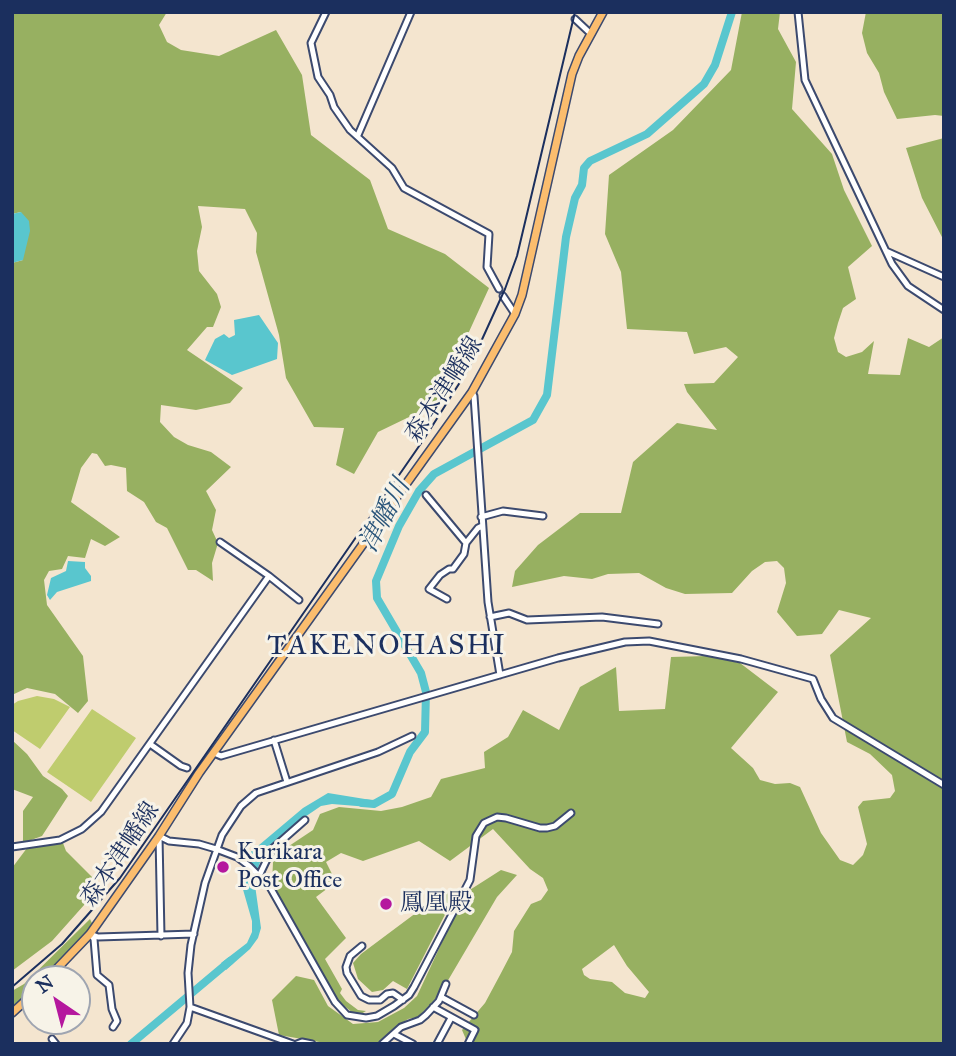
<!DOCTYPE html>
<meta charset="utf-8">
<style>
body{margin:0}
#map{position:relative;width:956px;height:1056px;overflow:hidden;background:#f4e5cf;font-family:"IM FELL Great Primer",serif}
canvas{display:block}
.frame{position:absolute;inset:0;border:14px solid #1b2f5e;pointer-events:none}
.north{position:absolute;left:21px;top:965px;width:70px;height:70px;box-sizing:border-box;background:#f7f3e8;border:2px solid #9fa5b1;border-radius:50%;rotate:325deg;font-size:19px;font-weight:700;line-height:28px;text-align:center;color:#1b2f5e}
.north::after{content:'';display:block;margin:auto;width:24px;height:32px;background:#b5179e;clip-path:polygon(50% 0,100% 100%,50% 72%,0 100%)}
</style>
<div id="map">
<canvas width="956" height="1056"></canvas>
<div class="frame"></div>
<div class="north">N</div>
</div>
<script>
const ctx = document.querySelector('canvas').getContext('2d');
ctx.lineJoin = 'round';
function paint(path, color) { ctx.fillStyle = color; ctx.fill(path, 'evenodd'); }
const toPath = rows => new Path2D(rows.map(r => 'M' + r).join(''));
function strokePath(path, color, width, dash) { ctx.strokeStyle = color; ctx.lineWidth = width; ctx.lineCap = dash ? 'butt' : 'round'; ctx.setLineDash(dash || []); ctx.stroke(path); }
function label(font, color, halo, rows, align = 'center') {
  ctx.font = font + ' "IM FELL Great Primer","Noto Serif JP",serif'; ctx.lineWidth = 6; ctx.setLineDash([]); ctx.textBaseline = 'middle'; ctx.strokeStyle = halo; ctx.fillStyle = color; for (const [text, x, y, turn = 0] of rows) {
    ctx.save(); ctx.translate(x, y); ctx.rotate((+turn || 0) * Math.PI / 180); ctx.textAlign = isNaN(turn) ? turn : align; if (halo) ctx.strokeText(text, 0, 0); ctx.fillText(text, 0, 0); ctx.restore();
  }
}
const green = toPath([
 [37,696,54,699,70,707,40,749,12,730,12,705,18,701],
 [92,709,136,738,91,802,47,772]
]);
const forest = toPath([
 [12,12,167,12,159,25,167,42,181,50,219,56,276,30,302,75,311,135,370,180,388,229,445,254,489,288,436,404,378,432,354,474,336,465,344,428,314,427,286,378,279,335,256,252,257,233,245,209,198,206,202,227,197,251,199,271,217,294,221,307,213,327,207,327,187,350,243,388,230,403,196,410,161,405,160,422,174,437,188,445,211,452,231,467,206,491,216,510,212,530,218,543,212,563,213,581,196,570,188,570,167,528,156,522,144,502,127,491,126,468,111,465,105,466,97,454,92,453,81,468,71,502,120,537,105,546,91,539,85,558,68,556,62,569,49,571,44,580,47,605,83,656,88,701,78,713,55,694,27,688,12,695,12,263,23,260,21,212,12,214],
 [742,12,780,12,778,29,796,62,792,109,832,154,844,190,872,246,848,267,856,299,843,308,838,323,834,338,838,352,846,357,862,352,874,341,868,374,900,375,908,338,929,347,944,337,944,1044,468,1044,462,1030,485,1003,500,975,512,952,514,931,531,904,541,900,548,890,543,878,530,869,493,829,450,861,419,841,363,861,341,853,326,862,336,882,316,897,346,938,325,959,342,989,340,993,346,1001,358,1010,366,1011,361,1014,353,1013,338,1001,272,884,273,862,286,848,313,830,320,814,339,807,381,811,402,807,431,797,441,779,485,768,484,752,508,737,523,710,559,730,580,687,616,667,619,711,665,709,671,657,707,656,740,663,778,692,731,748,753,768,760,780,775,784,790,783,800,787,821,833,840,860,853,865,863,855,867,844,858,807,863,801,890,798,895,791,892,775,870,754,847,742,830,655,871,618,839,610,822,634,797,636,777,612,786,583,784,568,777,561,765,562,752,571,732,593,685,594,666,588,639,573,608,574,592,579,564,576,512,587,515,571,538,545,580,513,621,513,633,462,677,423,717,430,687,392,684,384,714,383,738,357,726,347,694,354,687,332,627,329,621,272,605,234,609,175,673,130,731,70],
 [614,945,627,966,649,992,645,998,625,993,612,982,590,979,584,975,582,969],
 [866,12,944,12,944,116,935,115,897,119,884,92,879,73,867,53,862,33],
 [944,138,944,241,922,198,906,148],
 [12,740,27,754,43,776,62,789,68,796,42,836,23,843,23,811,33,797,12,789],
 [63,843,66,851,101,886,52,941,12,971,12,868,27,848],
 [501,870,517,875,497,897,440,994,418,1017,408,1019,399,1025,393,1033,378,1044,331,1044,279,1035,272,1000,296,976,314,980,328,1006,353,1024,378,1022,404,1008,417,996,465,893],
 [444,892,456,893,407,989,393,981,383,990,372,992,358,979,353,963,361,954],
 [90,919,93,925,42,979,35,979,35,986,12,1007,12,991,24,984]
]);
const water = toPath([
 [21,212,29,221,30,231,23,260,12,263,12,214],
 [259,315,278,343,277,359,232,375,205,360,215,339,224,334,229,338,235,335,234,320],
 [68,561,85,562,85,568,91,576,91,581,57,592,50,600,47,595,51,578,66,571],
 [328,793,371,800,369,807,332,804,321,806,296,823,263,855,254,878,261,928,258,938,250,949,226,970,221,963,247,943,252,932,252,921,242,886,241,875,246,856,303,808]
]);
const river = toPath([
 [362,803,374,804,392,794,410,752,425,732,426,692,421,673,377,598,376,581,399,526,419,491,434,474,533,420,547,395,566,237,575,198,582,185,584,168,590,161,647,134,704,84,715,65,732,12],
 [131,1044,230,961]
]);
const minor = toPath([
 [326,12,311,43,318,77,330,95,334,107,350,130,392,168,404,188,489,234,487,267,499,289],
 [798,12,805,80,892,264,908,286,944,310],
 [575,19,591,34],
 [358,135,411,12],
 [886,251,944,277],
 [503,296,515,314],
 [472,392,474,396,488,602,500,675],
 [426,495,466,543],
 [481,517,503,511,543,516],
 [220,542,269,576,299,600],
 [447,599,429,589,440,575,449,569,453,569,464,554,466,543,478,528,482,526],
 [490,617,509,613,527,620,602,617,658,624],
 [274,740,287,782],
 [150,744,181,766,187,768],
 [214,753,221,756,558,658,625,642,649,641,741,659,813,679,821,699,833,718,944,785],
 [159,836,169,841,199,844,216,849,237,857,249,866,270,887,335,1002,347,1015,366,1018,377,1016,394,1006,409,995,414,987,470,880,476,836,484,823,497,817,506,818,540,828,547,828,555,826,571,813],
 [159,836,161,936],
 [12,847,60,840,82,829,101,812,269,576],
 [259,876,272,849,305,820],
 [90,934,98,937,194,934],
 [90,934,94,939,97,975,109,985,112,1009,117,1021,113,1027],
 [362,946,350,956,346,967,347,973,361,996,369,1000,380,1000,387,994,393,993,403,1000],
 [441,997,474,1015],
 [190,1007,293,1044],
 [433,1007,475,1030,468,1044],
 [394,1034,413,1044],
 [52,1039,56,1044],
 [173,1044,187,1023,190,1007,188,973,191,945,205,883,222,835,241,806,256,793,378,752,412,736],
 [297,1044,302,1042,312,1044],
 [382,1044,401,1027,420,1020,426,1015,439,1001,446,984],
 [437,1044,451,1018]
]);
const major = toPath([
 [47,979,90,934,159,836,199,773,472,392,515,314,522,295,572,74,579,56,603,12],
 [12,1013,35,992]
]);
const rail = toPath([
 [12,987,62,944,120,878,424,439,469,368,505,289,517,256,575,12]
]);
const markers = [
 [223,867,7,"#b5179e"],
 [386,904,7,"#b5179e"]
];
const streetNames = [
 ["森本津幡線",445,390,-57],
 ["森本津幡線",121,855,-56]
];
const poiNames = [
 ["Kurikara",237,853],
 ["Post Office",237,881],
 ["鳳凰殿",400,904]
];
const waterNames = [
 ["津幡川",386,516,-62]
];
const quarterNames = [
 ["TAKENOHASHI",387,647]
];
paint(green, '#bfcc6e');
paint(forest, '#97b061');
paint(water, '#59c6ce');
strokePath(river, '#59c6ce', 8);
strokePath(minor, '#3c4a6f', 9);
strokePath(major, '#3c4a6f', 10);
strokePath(minor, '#fff', 5);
strokePath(major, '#fbbd6e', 7);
strokePath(rail, '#1b2f5e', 2);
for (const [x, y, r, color] of markers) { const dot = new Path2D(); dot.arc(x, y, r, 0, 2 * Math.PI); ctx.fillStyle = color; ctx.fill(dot); strokePath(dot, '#f7f3e8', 2.5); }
label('24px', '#1b2f5e', '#f7f3e8', streetNames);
label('24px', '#1b2f5e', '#f7f3e8', poiNames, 'left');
label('italic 26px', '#2a557a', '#f7f3e8', waterNames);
ctx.letterSpacing = '2px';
label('28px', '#1b2f5e', '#f7f3e8', quarterNames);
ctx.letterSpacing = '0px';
</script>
